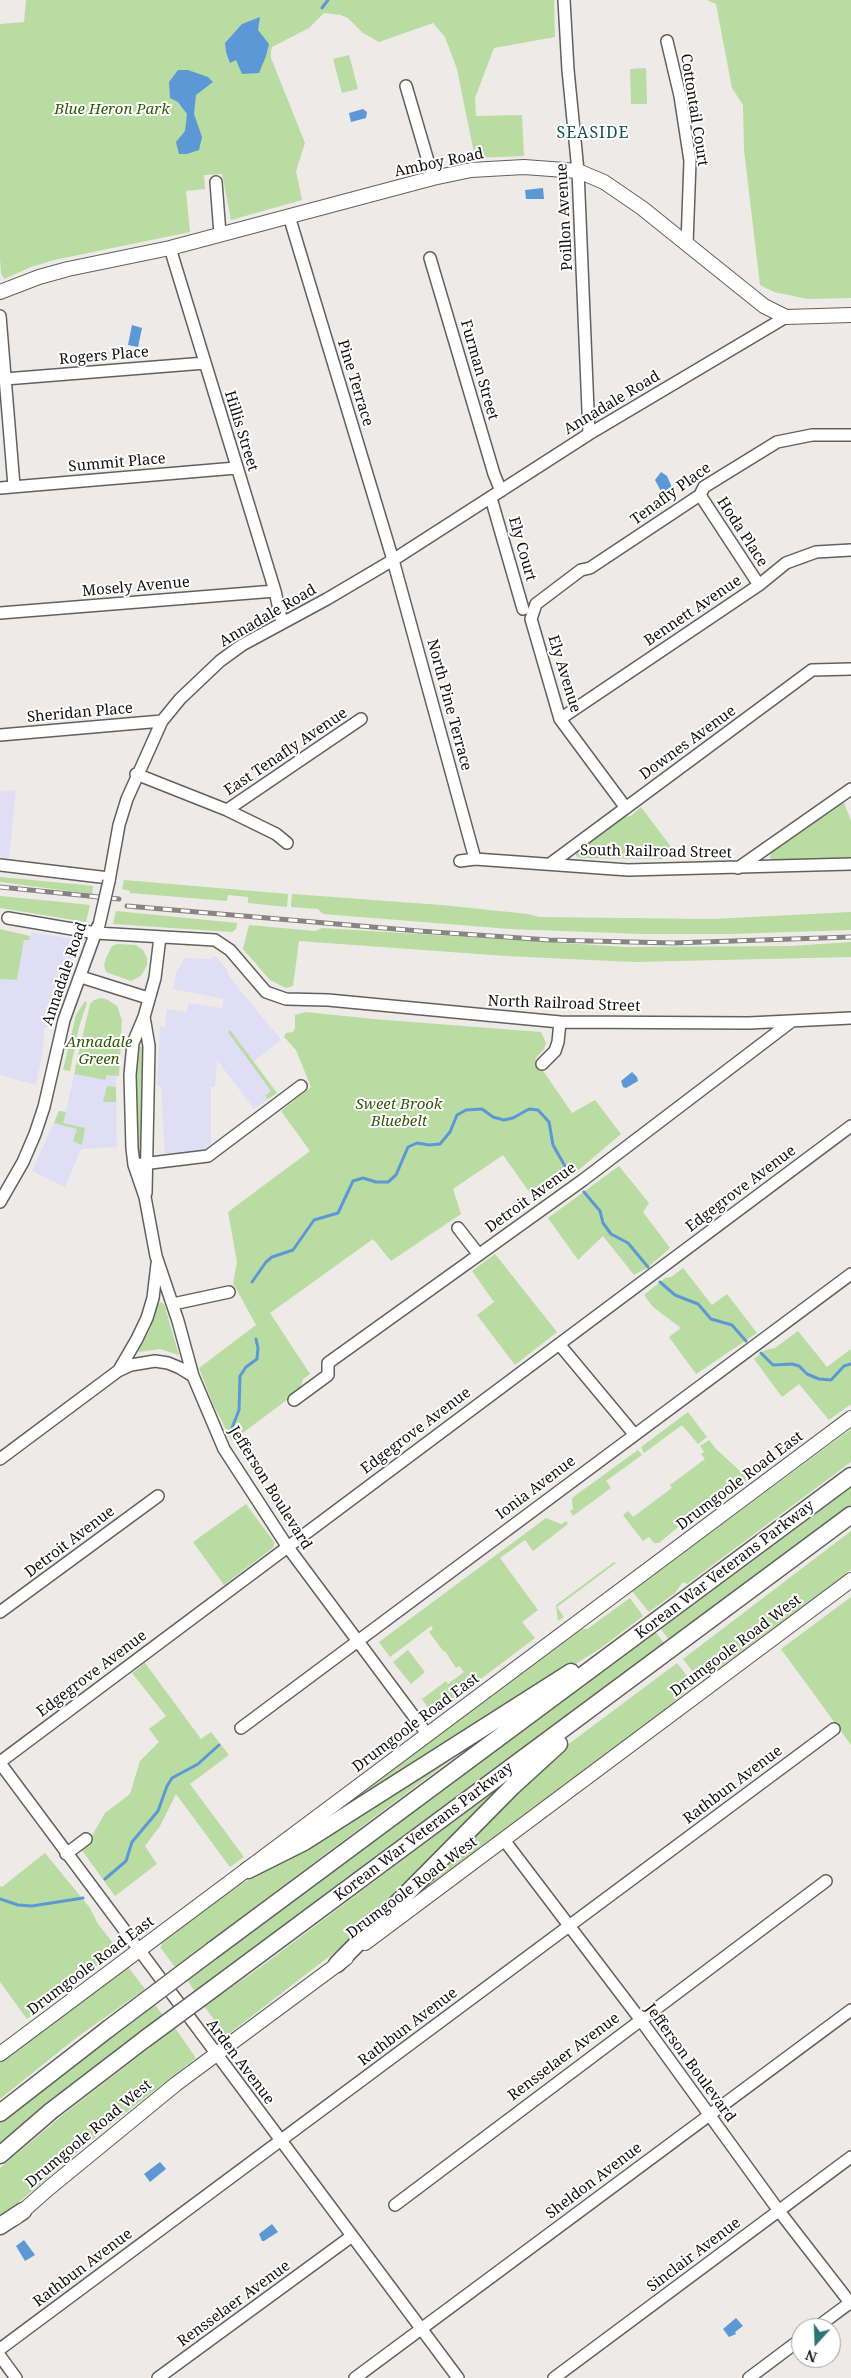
<!DOCTYPE html>
<style>
body{margin:0}
#map{position:relative;width:851px;height:2378px;overflow:hidden;background:#edeae7;font-family:"Noto Serif",serif}
canvas{display:block}
.north{position:absolute;left:791px;top:2318px;width:50px;height:50px;box-sizing:border-box;background:#fff;border:1px solid #a0a09f;border-radius:50%;rotate:200deg;font-size:14px;font-weight:700;line-height:20px;text-align:center;color:#121110}
.north::after{content:'';display:block;margin:auto;width:18px;height:22px;background:#2b7572;clip-path:polygon(50% 0,100% 100%,50% 72%,0 100%)}
</style>
<div id="map">
<canvas width="851" height="2378"></canvas>
<div class="north">N</div>
</div>
<script>
const ctx = document.querySelector('canvas').getContext('2d');
ctx.lineJoin = 'round';
function paint(path, color) { ctx.fillStyle = color; ctx.fill(path, 'evenodd'); }
const toPath = rows => new Path2D(rows.map(r => 'M' + r).join(''));
function strokePath(path, color, width, dash) { ctx.strokeStyle = color; ctx.lineWidth = width; ctx.lineCap = dash ? 'butt' : 'round'; ctx.setLineDash(dash || []); ctx.stroke(path); }
function label(font, color, halo, rows, align = 'center') {
  ctx.font = font + ' "Noto Serif",serif'; ctx.lineWidth = 4; ctx.setLineDash([]); ctx.textBaseline = 'middle'; ctx.strokeStyle = halo; ctx.fillStyle = color; for (const [text, x, y, turn = 0] of rows) {
    ctx.save(); ctx.translate(x, y); ctx.rotate((+turn || 0) * Math.PI / 180); ctx.textAlign = isNaN(turn) ? turn : align; if (halo) ctx.strokeText(text, 0, 0); ctx.fillText(text, 0, 0); ctx.restore();
  }
}
const commercial = toPath([
 [16,790,9,858,0,857,0,792],
 [32,932,79,940,61,984,48,1027,45,1027,43,1033,45,1034,42,1046,44,1046,36,1085,0,1075,0,979,17,980,24,940,29,939],
 [216,956,228,971,228,975,281,1040,253,1062,277,1093,254,1109,217,1060,215,1087,211,1087,211,1144,203,1151,165,1154,161,1086,157,1086,160,1027,165,1027,167,1009,187,1012,188,1003,222,1008,224,999,173,989,177,971,185,958,210,959],
 [75,1069,116,1076,117,1147,81,1149,65,1187,32,1171,59,1111,66,1112]
]);
const green = toPath([
 [26,0,554,0,555,37,494,48,475,98,476,116,522,115,524,156,475,158,457,69,445,37,433,23,379,42,363,33,348,18,341,15,324,13,309,28,272,47,271,51,271,58,305,143,296,171,302,200,231,220,222,174,204,175,205,189,186,191,190,232,54,260,31,267,4,279,1,273,0,258,0,24,24,22],
 [707,0,851,0,851,298,808,299,774,292,760,285,744,150,743,105,732,88,716,4],
 [349,55,358,89,342,93,333,59],
 [646,68,647,104,631,104,630,69],
 [844,803,851,821,851,858,774,861,770,858,771,851,835,805],
 [641,807,672,848,665,853,663,859,580,858,576,856,576,852,620,818,631,816],
 [0,877,74,884,93,886,92,894,0,882],
 [124,880,288,894,287,907,248,903,248,897,228,895,227,901,130,893,130,891,122,889],
 [292,894,441,905,528,914,539,917,712,919,851,912,851,930,731,934,642,934,510,929,323,914,318,909,291,907],
 [0,896,62,902,90,905,86,922,0,908],
 [116,911,237,923,236,929,232,932,113,924],
 [249,925,315,931,322,928,626,947,792,946,851,942,851,957,634,962,506,956,299,941,293,986,286,988,270,980,243,949],
 [0,929,30,936,29,940,24,940,17,980,0,979],
 [117,944,136,945,143,950,147,958,147,965,141,976,131,981,106,972,104,965,106,958,112,946],
 [101,998,108,1000,117,1006,122,1020,119,1076,107,1075,105,1080,75,1074,75,1069,90,1004,94,1000],
 [85,1001,87,1003,79,1027,70,1071,63,1070,76,1015],
 [306,1012,373,1019,541,1032,546,1043,544,1049,535,1059,572,1113,595,1100,621,1134,581,1168,535,1200,503,1155,453,1189,461,1214,391,1261,373,1239,270,1313,310,1374,303,1379,300,1390,232,1441,213,1404,199,1368,256,1325,233,1283,237,1262,228,1212,310,1151,281,1111,311,1087,296,1050,284,1037,286,1033,293,1032,295,1029,295,1015],
 [230,1030,277,1093,268,1099,265,1096,271,1091,228,1032],
 [141,1046,143,1049,143,1158,139,1159,136,1092,138,1048],
 [107,1086,116,1087,116,1102,103,1102],
 [59,1111,66,1112,63,1123,85,1128,82,1145,73,1141,77,1129,54,1123],
 [619,1166,649,1203,643,1212,670,1248,647,1268,634,1275,603,1236,578,1260,548,1218],
 [495,1254,557,1332,515,1365,477,1315,494,1302,472,1271],
 [683,1268,712,1305,727,1294,757,1333,696,1374,669,1337,681,1328,653,1307,644,1295,665,1278,671,1277],
 [161,1302,164,1304,179,1355,160,1349,138,1352,150,1330,157,1305],
 [798,1331,827,1367,851,1349,851,1404,829,1420,799,1384,782,1397,754,1359,765,1350,775,1348],
 [688,1412,707,1437,698,1444,682,1425,644,1453,641,1447],
 [851,1429,851,1462,687,1584,683,1582,675,1593,649,1612,632,1591],
 [709,1440,716,1449,749,1479,687,1525,684,1522,659,1543,654,1543,649,1537,643,1541,623,1515,628,1511,633,1517,672,1488,670,1485,705,1459,701,1454,704,1452,700,1446],
 [638,1450,642,1455,606,1481,611,1488,573,1516,570,1511,573,1509,572,1498],
 [851,1483,851,1505,669,1640,659,1626],
 [246,1504,274,1542,274,1547,224,1585,193,1542],
 [546,1518,561,1524,566,1521,568,1524,533,1551,525,1540,500,1558,538,1610,522,1622,535,1638,433,1715,422,1699,446,1681,448,1684,464,1672,459,1666,456,1668,445,1651,444,1652,429,1632,433,1629,431,1626,390,1657,379,1642],
 [851,1531,851,1570,711,1674,699,1680,683,1659],
 [614,1562,616,1563,557,1607,564,1617,558,1621,556,1605],
 [851,1597,851,1745,781,1649],
 [630,1598,643,1616,601,1648,352,1805,350,1801,582,1629,587,1629],
 [654,1630,665,1644,196,1993,186,1978],
 [408,1650,425,1672,411,1684,393,1662],
 [145,1663,201,1739,211,1732,229,1755,190,1784,244,1857,230,1867,176,1794,160,1826,145,1846,157,1864,115,1896,81,1849,89,1841,105,1813,130,1794,140,1761,159,1742,149,1729,166,1716,132,1673],
 [677,1663,694,1685,668,1707,406,1902,546,1761],
 [469,1746,175,1967,160,1947,162,1946,161,1943,182,1926,235,1888],
 [509,1780,366,1928,226,2036,204,2006,258,1969],
 [45,1853,90,1908,98,1924,117,1948,116,1951,27,2019,0,1982,0,1886,2,1887],
 [128,1967,145,1989,76,2038,0,2099,0,2062],
 [152,2001,164,2017,0,2145,0,2120],
 [175,2028,196,2058,106,2128,0,2218,0,2168,64,2114]
]);
const water = toPath([
 [260,17,258,30,269,44,266,56,259,73,242,74,236,60,230,63,226,52,225,43,242,24],
 [178,70,188,70,208,77,213,82,196,95,194,114,202,137,199,150,187,154,179,154,176,142,185,131,187,114,178,102,170,98,169,82],
 [363,109,367,112,366,118,351,122,349,113],
 [543,188,544,199,526,199,525,190],
 [132,325,142,328,138,347,128,345],
 [661,472,667,476,673,490,663,495,655,480],
 [632,1072,637,1077,638,1081,626,1088,623,1087,621,1081],
 [160,2162,166,2169,150,2182,144,2174],
 [272,2224,278,2232,264,2241,262,2241,259,2234],
 [24,2240,35,2255,25,2261,16,2246],
 [736,2318,743,2326,735,2332,736,2334,729,2337,723,2329]
]);
const stream = toPath([
 [322,8,328,0],
 [584,1192,600,1211,603,1223,611,1234,628,1243,648,1267],
 [252,1282,266,1262,272,1257,293,1250,314,1220,338,1213,353,1181,363,1178,376,1182,388,1182,396,1175,408,1147,417,1143,429,1145,440,1144,450,1132,457,1115,466,1110,482,1109,493,1117,504,1120,513,1118,529,1109,538,1110,549,1122,553,1145,570,1175],
 [660,1282,675,1295,698,1304,711,1319,732,1325,746,1341],
 [761,1353,773,1365,792,1364,799,1366,807,1374,819,1379,831,1380,844,1366,851,1364],
 [232,1428,239,1410,240,1376,246,1367,257,1359,258,1348,256,1339],
 [105,1879,126,1861,132,1842,158,1811,167,1786,172,1778,198,1764,219,1745],
 [0,1899,18,1905,32,1906,83,1898]
]);
const minor = toPath([
 [564,0,568,70,578,171,589,434],
 [667,41,680,96,690,161,687,244],
 [406,86,433,178],
 [216,182,220,234],
 [289,216,393,560,475,859],
 [170,248,275,591,282,623],
 [430,258,494,474,501,491],
 [0,316,14,486],
 [5,379,205,363],
 [0,488,236,468],
 [700,495,759,585],
 [491,498,523,609],
 [0,613,275,591],
 [560,719,759,585,786,563,816,552,851,550],
 [0,735,162,721],
 [136,774,227,810,276,834,287,843],
 [626,808,560,719,531,619,536,604,581,570,590,568,700,495,704,487,777,442,812,435,851,435],
 [227,810,361,719],
 [460,861,475,859,628,870,851,864],
 [550,864,812,670,851,669],
 [0,865,109,878],
 [738,868,851,789],
 [109,881,119,825,127,799,162,721,180,699,220,661,242,645,327,599,393,560,589,434,786,317],
 [8,918,96,933,215,940,230,950,266,992,286,999,328,1000,560,1022,749,1023,851,1018],
 [160,937,155,978,144,1017,133,1043,130,1075,132,1148,134,1165,145,1197,156,1256,178,1321,193,1376,224,1449,287,1546,427,1734],
 [81,977,148,998],
 [144,1017,149,1046,146,1193],
 [542,1064,555,1051,558,1042,560,1022],
 [134,1165,208,1156,301,1086],
 [0,1202,23,1162,35,1134,44,1107,64,1020,98,926],
 [458,1228,479,1255],
 [173,1304,229,1292],
 [559,1344,634,1434],
 [119,1370,137,1339,147,1318,153,1298,157,1264],
 [294,1400,328,1375,328,1363,583,1180,792,1021],
 [0,1459,118,1371,131,1365,155,1361,168,1363,180,1368,193,1376],
 [0,1612,158,1496],
 [241,1728,851,1274],
 [0,1762,851,1126],
 [0,1763,458,2378],
 [504,1840,640,2019,779,2211,851,2304],
 [66,1854,86,1839],
 [395,2205,826,1881],
 [816,2328,851,2302],
 [0,2349,834,1729],
 [0,2356,16,2378],
 [158,2378,352,2236],
 [355,2378,851,2010],
 [554,2378,851,2157],
 [749,2378,801,2339]
]);
const major = toPath([
 [0,292,39,277,68,269,170,248,433,178,471,170,524,167,578,171,604,182,642,208,764,306,786,317,851,315],
 [365,1943,851,1580],
 [0,2054,851,1418],
 [15,2218,49,2188,176,2084,346,1958]
]);
const highway = toPath([
 [248,1870,304,1842,571,1672],
 [213,1950,851,1476],
 [337,1964,513,1786,559,1744],
 [214,1988,851,1515],
 [0,2113,108,2029],
 [0,2155,51,2111,145,2039],
 [0,2226,23,2211]
]);
const rail = toPath([
 [0,887,119,899],
 [127,906,419,931,549,940,673,943,851,937]
]);
const minorBridge = toPath([
 [99,925,109,881]
]);
const highwayBridge = toPath([
 [108,2029,213,1950],
 [145,2039,214,1988]
]);
const parkNames = [
 ["Blue Heron Park",112,110],
 ["Annadale",99,1043],
 ["Green",99,1060],
 ["Sweet Brook",399,1105],
 ["Bluebelt",399,1122]
];
const streetNames = [
 ["Cottontail Court",694,110,81],
 ["Amboy Road",439,163,-12],
 ["Poillon Avenue",565,217,-93],
 ["Rogers Place",104,356,-5],
 ["Furman Street",479,370,74],
 ["Pine Terrace",355,383,73],
 ["Annadale Road",612,403,-31],
 ["Hillis Street",241,431,73],
 ["Summit Place",117,463,-5],
 ["Tenafly Place",671,494,-36],
 ["Hoda Place",742,532,57],
 ["Ely Court",522,549,74],
 ["Mosely Avenue",136,587,-5],
 ["Bennett Avenue",693,611,-34],
 ["Annadale Road",268,616,-30],
 ["Ely Avenue",564,674,73],
 ["North Pine Terrace",449,705,75],
 ["Sheridan Place",80,713,-5],
 ["Downes Avenue",688,743,-36],
 ["East Tenafly Avenue",286,752,-34],
 ["South Railroad Street",656,852,1],
 ["Annadale Road",65,974,-71],
 ["North Railroad Street",564,1004,2],
 ["Edgegrove Avenue",741,1189,-37],
 ["Detroit Avenue",531,1198,-36],
 ["Edgegrove Avenue",416,1431,-37],
 ["Drumgoole Road East",740,1481,-37],
 ["Jefferson Boulevard",270,1488,58],
 ["Ionia Avenue",536,1488,-37],
 ["Detroit Avenue",70,1542,-37],
 ["Korean War Veterans Parkway",725,1570,-37],
 ["Drumgoole Road West",736,1646,-37],
 ["Edgegrove Avenue",92,1674,-37],
 ["Drumgoole Road East",416,1723,-37],
 ["Rathbun Avenue",733,1785,-37],
 ["Korean War Veterans Parkway",424,1832,-37],
 ["Drumgoole Road West",412,1888,-37],
 ["Drumgoole Road East",91,1966,-37],
 ["Rathbun Avenue",408,2027,-37],
 ["Rensselaer Avenue",564,2057,-37],
 ["Arden Avenue",240,2062,53],
 ["Jefferson Boulevard",690,2063,54],
 ["Drumgoole Road West",89,2134,-40],
 ["Sheldon Avenue",594,2181,-37],
 ["Sinclair Avenue",694,2255,-37],
 ["Rathbun Avenue",83,2268,-37],
 ["Rensselaer Avenue",234,2304,-36]
];
const neighbourhoodNames = [
 ["SEASIDE",593,133]
];
paint(commercial, '#e0def4');
paint(green, '#b8dca1');
paint(water, '#5d98d6');
strokePath(stream, '#5d98d6', 3);
strokePath(minor, '#63615e', 14);
strokePath(major, '#63615e', 16);
strokePath(highway, '#63615e', 19);
strokePath(minor, '#fff', 11);
strokePath(major, '#fff', 14);
strokePath(highway, '#fff', 16);
strokePath(rail, '#878583', 5);
strokePath(rail, '#fff', 3, [9]);
strokePath(minorBridge, '#63615e', 14, []);
strokePath(highwayBridge, '#63615e', 19, []);
strokePath(minorBridge, '#fff', 11);
strokePath(highwayBridge, '#fff', 16);
label('italic 15px', '#315807', '#fff', parkNames);
label('15px', '#121110', '#fff', streetNames);
ctx.letterSpacing = '1px';
label('16px', '#14514f', '#fff', neighbourhoodNames);
ctx.letterSpacing = '0px';
</script>
